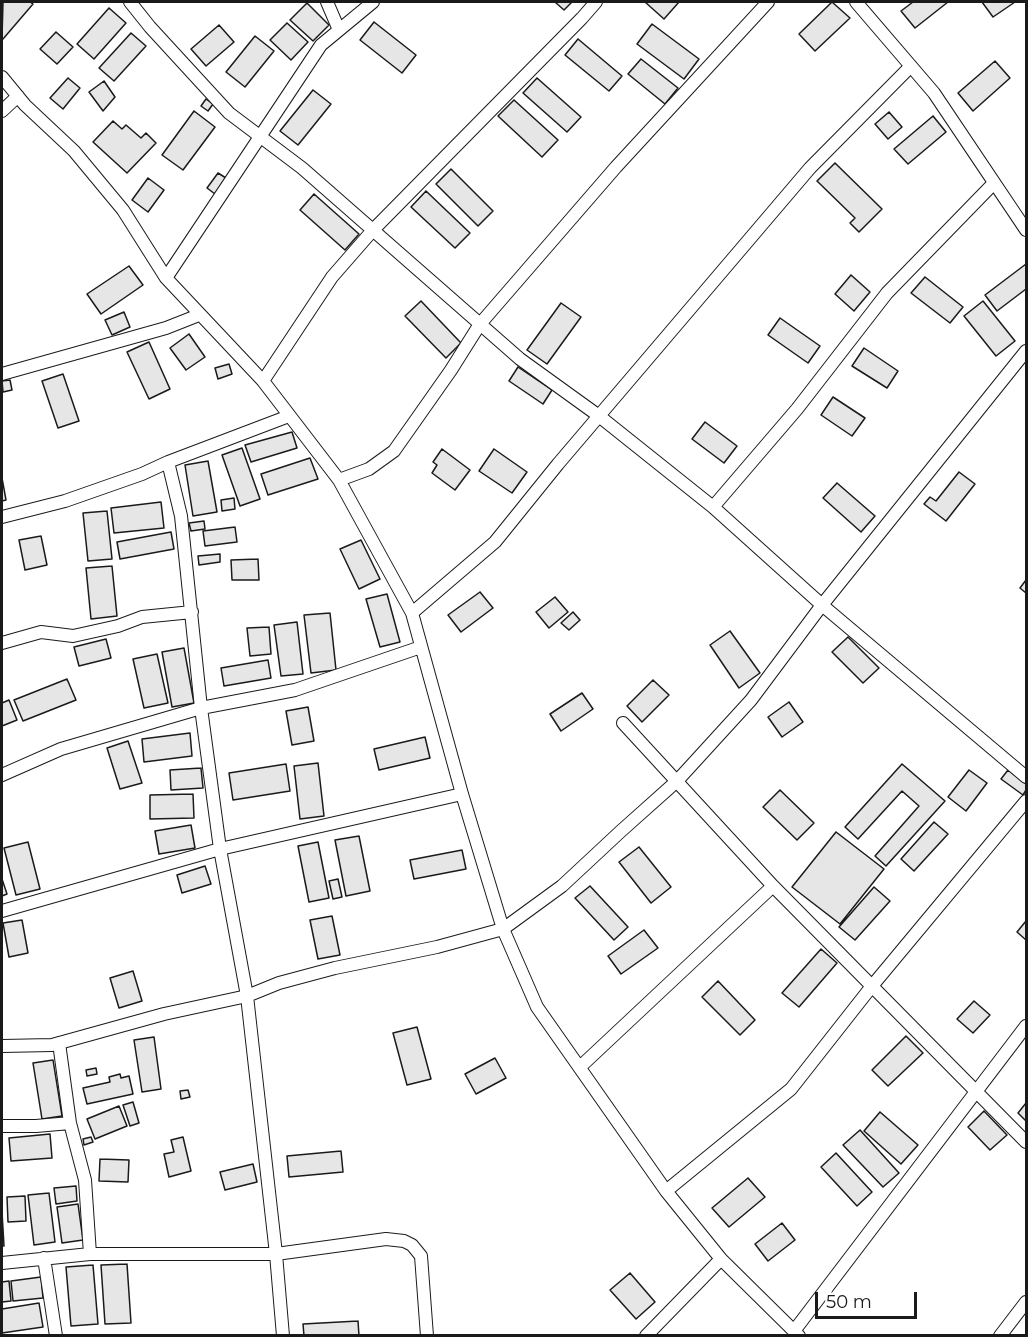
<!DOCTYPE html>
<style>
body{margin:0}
#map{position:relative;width:1028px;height:1337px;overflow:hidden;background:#fff;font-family:Montserrat,sans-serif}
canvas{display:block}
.frame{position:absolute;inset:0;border:3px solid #1a1a1a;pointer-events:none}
.scale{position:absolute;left:815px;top:1292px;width:102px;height:27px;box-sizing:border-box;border:3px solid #1a1a1a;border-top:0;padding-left:8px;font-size:18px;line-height:21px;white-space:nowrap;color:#1a1a1a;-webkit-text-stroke:4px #fff;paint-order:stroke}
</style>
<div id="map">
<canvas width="1028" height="1337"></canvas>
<div class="frame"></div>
<div class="scale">50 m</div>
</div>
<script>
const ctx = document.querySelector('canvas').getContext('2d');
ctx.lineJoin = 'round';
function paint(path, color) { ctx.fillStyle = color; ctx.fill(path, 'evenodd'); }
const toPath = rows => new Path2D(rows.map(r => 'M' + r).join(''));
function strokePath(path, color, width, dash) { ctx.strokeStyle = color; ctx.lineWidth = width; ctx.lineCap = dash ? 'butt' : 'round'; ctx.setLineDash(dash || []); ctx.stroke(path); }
const building = toPath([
 [3,2,30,2,33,4,3,39,2,38,3,2],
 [555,2,572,2,564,10,555,2],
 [645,2,679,2,664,19,645,2],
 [832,2,850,18,815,51,799,34,832,2],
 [913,2,948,2,915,28,901,11,913,2],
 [982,2,1015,2,993,17,982,2],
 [307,3,329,25,313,41,290,20,307,3],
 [109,8,126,23,94,59,77,44,109,8],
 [374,22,416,55,402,73,360,40,374,22],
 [287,23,308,42,291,60,270,40,287,23],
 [652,24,699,59,684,79,637,44,652,24],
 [219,25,234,42,206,66,191,49,219,25],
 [56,32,73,47,57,64,40,49,56,32],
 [131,33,146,46,114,81,99,68,131,33],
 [255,36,274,51,245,87,226,72,255,36],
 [578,39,622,76,609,91,565,55,578,39],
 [641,59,678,88,665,104,628,74,641,59],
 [995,61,1010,78,973,111,958,93,995,61],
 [68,78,80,88,63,109,50,98,68,78],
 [537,78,581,117,567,132,523,93,537,78],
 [104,81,115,97,103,111,89,92,104,81],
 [313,90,331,104,298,145,280,131,313,90],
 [206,99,213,104,208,111,201,106,206,99],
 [514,100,558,140,542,157,498,116,514,100],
 [194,111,215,127,183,170,162,155,194,111],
 [889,112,902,127,888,139,875,124,889,112],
 [933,116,946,132,908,164,894,149,933,116],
 [113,121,122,129,126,125,141,138,146,133,156,143,127,173,93,142,113,121],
 [835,163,882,209,859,232,850,223,855,218,817,181,835,163],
 [451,169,493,211,478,226,436,184,451,169],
 [218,173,226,178,215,194,207,188,218,173],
 [148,178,164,190,148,212,132,200,148,178],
 [426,191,470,233,455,248,411,207,426,191],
 [314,194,359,234,345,250,300,210,314,194],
 [1026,264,1026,289,997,311,985,295,1026,264],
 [129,266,143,285,101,314,87,294,129,266],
 [851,275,870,292,854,311,835,294,851,275],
 [925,277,963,307,950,323,911,293,925,277],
 [421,301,461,343,446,358,405,316,421,301],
 [983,301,1015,341,996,356,964,316,983,301],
 [561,303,581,317,547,364,527,350,561,303],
 [124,312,130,327,112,335,105,320,124,312],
 [780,318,820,346,808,363,768,335,780,318],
 [189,334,205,357,186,370,170,348,189,334],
 [149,342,170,389,149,399,127,352,149,342],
 [864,348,898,371,887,388,852,366,864,348],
 [229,364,232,374,218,379,215,368,229,364],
 [518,367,552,390,543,404,509,381,518,367],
 [63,374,79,421,58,428,42,381,63,374],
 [10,380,12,390,3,392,2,381,10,380],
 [833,397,865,418,852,436,821,415,833,397],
 [705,422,737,446,724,463,692,439,705,422],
 [292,432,297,448,251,462,245,445,292,432],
 [242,448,260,499,240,506,222,455,242,448],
 [442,449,470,470,455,490,432,473,437,465,433,462,442,449],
 [494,449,527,472,512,493,479,471,494,449],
 [310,458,318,479,268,495,261,474,310,458],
 [208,461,217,512,193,516,185,465,208,461],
 [959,472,975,484,946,521,924,504,930,497,936,501,959,472],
 [2,478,6,500,2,501,2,478],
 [837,483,875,516,861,532,823,498,837,483],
 [234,498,235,509,222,511,221,500,234,498],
 [161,502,164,528,114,533,111,508,161,502],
 [107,511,112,559,88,561,83,513,107,511],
 [204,521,205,529,191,531,189,523,204,521],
 [235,527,237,542,205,546,203,531,235,527],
 [171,532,174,549,120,559,117,542,171,532],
 [41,536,47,565,25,570,19,540,41,536],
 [361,540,380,579,359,589,340,549,361,540],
 [220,554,220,562,199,565,198,556,220,554],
 [258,559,259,580,232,580,231,560,258,559],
 [112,566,117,616,91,619,86,568,112,566],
 [1026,580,1026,593,1020,588,1026,580],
 [480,592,493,608,461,632,448,615,480,592],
 [387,594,400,642,380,647,366,599,387,594],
 [555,597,568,612,549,628,536,612,555,597],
 [573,612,580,620,569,630,561,623,573,612],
 [330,613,336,670,311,673,304,615,330,613],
 [297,622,303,674,281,676,274,625,297,622],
 [269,627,271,654,250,656,247,628,269,627],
 [730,631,760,673,739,688,710,645,730,631],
 [848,637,879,668,863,683,832,652,848,637],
 [106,639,111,658,79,666,74,647,106,639],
 [184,648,194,703,172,707,162,652,184,648],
 [157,654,168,703,144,708,133,659,157,654],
 [268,660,271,678,224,686,221,668,268,660],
 [67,679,76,700,23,721,14,700,67,679],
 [653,680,669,695,642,722,627,706,653,680],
 [582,693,593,709,561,731,550,714,582,693],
 [9,700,17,720,2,726,2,703,9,700],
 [789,702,803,722,782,737,768,717,789,702],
 [308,707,314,741,292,745,286,711,308,707],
 [190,733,192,756,144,762,142,739,190,733],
 [425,737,430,758,379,770,374,749,425,737],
 [128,741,142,783,120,789,107,748,128,741],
 [318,763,324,816,300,819,294,766,318,763],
 [286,764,290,791,233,800,229,773,286,764],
 [902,764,945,801,886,866,875,856,919,806,902,791,858,839,845,827,902,764],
 [201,768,203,788,171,790,170,770,201,768],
 [969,770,987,783,966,811,948,797,969,770],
 [1008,770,1026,784,1026,790,1023,795,1001,779,1008,770],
 [780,790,814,823,797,840,763,807,780,790],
 [193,794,194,818,150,819,150,795,193,794],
 [934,822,948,834,914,871,901,859,934,822],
 [191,825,195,848,159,854,155,831,191,825],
 [836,832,884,869,840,924,792,887,836,832],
 [359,836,370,891,346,896,335,840,359,836],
 [28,842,40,889,16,895,4,848,28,842],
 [318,842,329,898,309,902,298,846,318,842],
 [639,847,671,887,651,903,619,862,639,847],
 [462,850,466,869,414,879,410,860,462,850],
 [205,866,211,884,182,893,177,875,205,866],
 [2,879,7,894,2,896,2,879],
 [338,879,342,897,333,899,329,881,338,879],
 [590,886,628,927,614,940,575,898,590,886],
 [874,887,890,901,855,940,839,927,874,887],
 [332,916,340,955,318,959,310,920,332,916],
 [22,920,28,953,9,957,3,923,22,920],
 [1026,921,1026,940,1017,932,1026,921],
 [644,930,658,948,621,974,608,956,644,930],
 [821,949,837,963,799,1007,782,993,821,949],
 [133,971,142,1001,119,1008,110,978,133,971],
 [718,981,755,1020,740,1035,702,997,718,981],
 [974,1001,990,1015,973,1033,957,1019,974,1001],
 [417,1027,431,1079,407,1085,393,1033,417,1027],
 [906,1036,923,1053,888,1086,872,1070,906,1036],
 [154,1037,161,1089,142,1092,134,1040,154,1037],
 [495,1058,506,1078,476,1094,465,1074,495,1058],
 [53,1060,62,1116,42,1119,33,1063,53,1060],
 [96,1068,97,1074,87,1076,86,1070,96,1068],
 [120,1074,121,1078,129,1076,133,1094,87,1104,83,1088,110,1082,109,1077,120,1074],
 [188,1090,190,1097,181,1099,180,1091,188,1090],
 [133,1102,139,1123,130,1126,123,1105,133,1102],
 [1026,1103,1026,1121,1018,1113,1026,1103],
 [119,1106,127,1126,95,1139,87,1119,119,1106],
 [984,1111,1007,1135,990,1150,968,1127,984,1111],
 [880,1112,918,1145,901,1164,864,1131,880,1112],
 [860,1130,899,1173,883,1187,843,1145,860,1130],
 [50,1134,52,1158,11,1161,9,1138,50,1134],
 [91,1137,93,1142,84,1145,83,1139,91,1137],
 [183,1137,191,1171,169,1177,164,1154,174,1152,171,1140,183,1137],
 [341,1151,343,1172,289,1177,287,1156,341,1151],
 [836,1153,872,1192,857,1206,821,1167,836,1153],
 [100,1159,129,1160,128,1182,99,1181,100,1159],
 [253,1164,257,1182,225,1190,220,1172,253,1164],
 [748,1178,765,1197,729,1227,712,1208,748,1178],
 [76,1186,77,1201,56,1204,54,1188,76,1186],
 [49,1193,55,1242,34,1245,28,1195,49,1193],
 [25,1196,26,1221,8,1222,7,1197,25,1196],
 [78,1204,83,1240,62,1243,57,1207,78,1204],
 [2,1212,4,1246,2,1246,2,1212],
 [782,1223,795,1240,768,1261,755,1244,782,1223],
 [127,1264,131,1323,105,1324,101,1265,127,1264],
 [93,1265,98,1324,71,1326,66,1267,93,1265],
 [630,1273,655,1302,636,1319,610,1290,630,1273],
 [41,1277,43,1298,13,1301,11,1281,41,1277],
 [9,1281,11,1301,2,1302,2,1282,9,1281],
 [39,1303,43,1327,2,1333,2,1309,39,1303],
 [358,1321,359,1336,304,1336,303,1324,358,1321]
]);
const street = toPath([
 [130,2,150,27,229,113,302,168,520,359,599,416,713,507,822,605,1026,777],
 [327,2,339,30],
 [856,2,934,93,1026,230],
 [2,77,25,105,74,151,123,210,166,278,263,381,339,480,412,613,462,794,503,929,537,1007,666,1191,721,1259,799,1336],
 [2,111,18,96],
 [166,278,321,45,373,2],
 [2,374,166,328,199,315],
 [263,381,332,277,373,230,582,18,596,2],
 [168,462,181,516,201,708,220,849,247,996,276,1254,283,1336],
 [339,480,369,469,394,451,451,370,480,324,616,167,768,2],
 [713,507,797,409,887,293,994,183],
 [2,517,65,501,142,474,168,462,289,416],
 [412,613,495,542,558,464,810,168,911,66],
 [2,643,41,632,73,636,118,626,142,617,192,612],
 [623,723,773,886,1026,1142],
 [2,775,61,749,201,708,295,690,421,647],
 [2,911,220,849,462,794],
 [59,1043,70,1123],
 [2,1046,52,1045,164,1014,247,996,279,983,335,968,437,947,503,929,562,886,621,831,677,781,751,700,822,605,1026,351],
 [580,1067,773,886],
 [2,1126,36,1126,70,1123,85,1180,90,1254],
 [666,1191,791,1089,872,986,1026,801],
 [44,1258,56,1336],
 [2,1263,90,1254,276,1254,386,1239,404,1241,412,1245,421,1256,427,1336],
 [794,1331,1026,1026],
 [646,1336,721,1259],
 [1000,1336,1026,1302]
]);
paint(building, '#e6e6e6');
strokePath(building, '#1a1a1a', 1.5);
strokePath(street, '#1a1a1a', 14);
strokePath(street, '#fff', 12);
</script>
